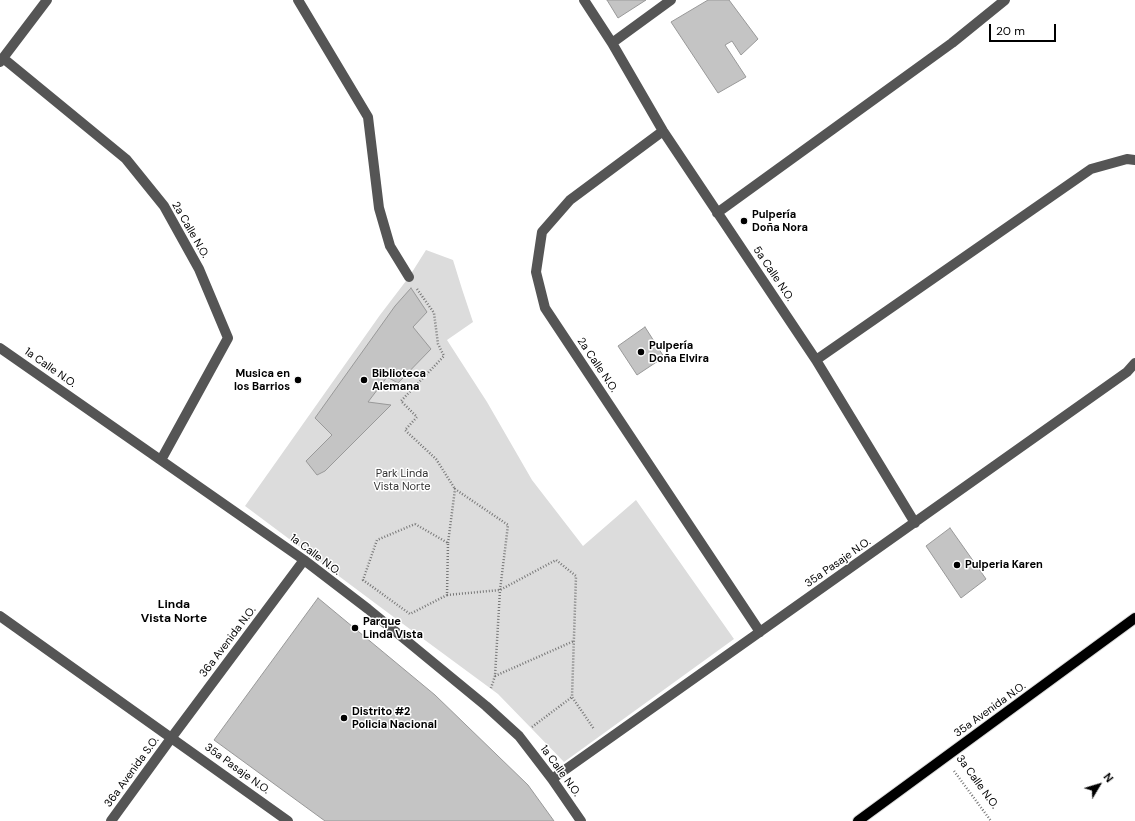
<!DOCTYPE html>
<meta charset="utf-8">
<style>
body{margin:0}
#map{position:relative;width:1135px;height:821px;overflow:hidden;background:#fff;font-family:"DM Sans",sans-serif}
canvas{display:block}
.north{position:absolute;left:1079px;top:765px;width:40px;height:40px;-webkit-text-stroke:3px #fff;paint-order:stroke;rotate:52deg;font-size:11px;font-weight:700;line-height:16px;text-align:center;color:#000}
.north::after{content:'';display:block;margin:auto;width:14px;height:18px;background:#000;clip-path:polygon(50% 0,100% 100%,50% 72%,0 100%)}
.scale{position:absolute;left:989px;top:24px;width:67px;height:18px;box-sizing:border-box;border:2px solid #000;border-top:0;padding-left:5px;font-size:12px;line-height:14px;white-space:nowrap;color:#000;-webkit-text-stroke:3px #fff;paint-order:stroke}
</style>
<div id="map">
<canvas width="1135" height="821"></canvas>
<div class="north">N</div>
<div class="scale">20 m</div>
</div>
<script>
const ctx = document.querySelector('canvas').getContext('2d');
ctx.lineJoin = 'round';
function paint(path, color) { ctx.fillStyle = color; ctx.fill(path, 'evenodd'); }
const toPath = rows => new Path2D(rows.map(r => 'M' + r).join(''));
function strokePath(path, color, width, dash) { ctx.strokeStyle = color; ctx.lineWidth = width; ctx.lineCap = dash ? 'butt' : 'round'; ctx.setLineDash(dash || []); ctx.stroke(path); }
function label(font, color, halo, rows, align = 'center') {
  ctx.font = font + ' "DM Sans",sans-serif'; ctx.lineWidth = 3; ctx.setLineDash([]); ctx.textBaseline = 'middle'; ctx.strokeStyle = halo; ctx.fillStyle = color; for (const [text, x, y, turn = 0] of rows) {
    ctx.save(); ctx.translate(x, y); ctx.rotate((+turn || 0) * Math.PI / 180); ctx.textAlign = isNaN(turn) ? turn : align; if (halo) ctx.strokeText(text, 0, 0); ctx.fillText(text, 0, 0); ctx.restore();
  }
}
const green = toPath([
 [426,250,453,260,462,289,473,322,447,340,487,402,532,480,583,546,636,500,734,639,564,762,498,694,399,621,245,506,380,315,409,277]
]);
const building = toPath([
 [607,0,646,0,618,18,607,0],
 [708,0,729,0,758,39,741,55,732,41,725,45,746,77,718,93,671,22,708,0],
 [411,288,427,312,413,327,431,349,398,383,387,377,368,402,391,405,325,471,317,475,306,461,332,435,315,418,395,306,411,288],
 [645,327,664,357,637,375,618,346,645,327],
 [950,528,986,579,961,598,926,546,950,528],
 [318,598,435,695,528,785,554,821,325,821,214,740,318,598]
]);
const path = toPath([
 [417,289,434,313,438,344,444,356,401,401,417,417,405,430,436,459,455,489],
 [415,524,448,543,447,595,410,614,363,580,377,540,415,524],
 [448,543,455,489,508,525,500,590,495,676,491,688],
 [447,595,500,590,556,560,576,576,572,697,594,729],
 [495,676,574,641],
 [532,727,572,697],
 [954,771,991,821]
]);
const minor = toPath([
 [298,0,368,117,379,208,390,246,409,277],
 [584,0,612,43,663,131,816,360,915,523],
 [612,43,671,0],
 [3,58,126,159,164,206,199,269,228,338,161,460],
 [0,62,47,0],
 [663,131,570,200,542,232,536,272,545,308,760,632],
 [717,213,952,43,1005,0],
 [0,348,304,560,368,609,486,706,519,736,552,779,581,821],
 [816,360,1091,169,1127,159,1135,160],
 [0,616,288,821],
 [552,779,1127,372,1135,363],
 [111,821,172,737,304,560]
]);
const major = toPath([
 [858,821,1135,618]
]);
const markers = [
 [744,221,4,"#000"],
 [641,352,4,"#000"],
 [298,380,4,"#000"],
 [364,380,4,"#000"],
 [957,565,4,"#000"],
 [355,628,4,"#000"],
 [344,718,4,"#000"]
];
const poiNames = [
 ["Pulpería",752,215],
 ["Doña Nora",752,228],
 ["Pulpería",649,346],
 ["Doña Elvira",649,359],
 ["Musica en",290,374,"right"],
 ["los Barrios",290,387,"right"],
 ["Biblioteca",372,374],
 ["Alemana",372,387],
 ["Pulperia Karen",965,565],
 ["Parque",363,622],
 ["Linda Vista",363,635],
 ["Distrito #2",352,712],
 ["Policia Nacional",352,725]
];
const streetNames = [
 ["2a Calle N.O.",190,230,60],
 ["5a Calle N.O.",773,274,56],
 ["2a Calle N.O.",597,365,56],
 ["1a Calle N.O.",50,368,35],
 ["1a Calle N.O.",315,555,37],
 ["35a Pasaje N.O.",838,563,-35],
 ["36a Avenida N.O.",228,642,-53],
 ["35a Avenida N.O.",990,710,-36],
 ["35a Pasaje N.O.",237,769,36],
 ["1a Calle N.O.",560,771,54],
 ["36a Avenida S.O.",132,772,-54],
 ["3a Calle N.O.",977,782,54]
];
const parkNames = [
 ["Park Linda",402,474],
 ["Vista Norte",402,487]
];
const neighbourhoodNames = [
 ["Linda",174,605],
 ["Vista Norte",174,619]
];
paint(green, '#dcdcdc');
paint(building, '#c4c4c4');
strokePath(building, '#999', 1);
strokePath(major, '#dbdbdb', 12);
strokePath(path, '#777', 2.5, [1, 2]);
strokePath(minor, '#555', 10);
strokePath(major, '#000', 10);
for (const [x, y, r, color] of markers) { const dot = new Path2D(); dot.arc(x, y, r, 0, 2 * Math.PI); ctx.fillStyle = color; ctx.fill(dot); strokePath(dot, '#fff', 1.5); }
label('bold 11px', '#000', '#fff', poiNames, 'left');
label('11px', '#000', '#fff', streetNames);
label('11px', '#333', '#fff', parkNames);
label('bold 12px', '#000', '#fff', neighbourhoodNames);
</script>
